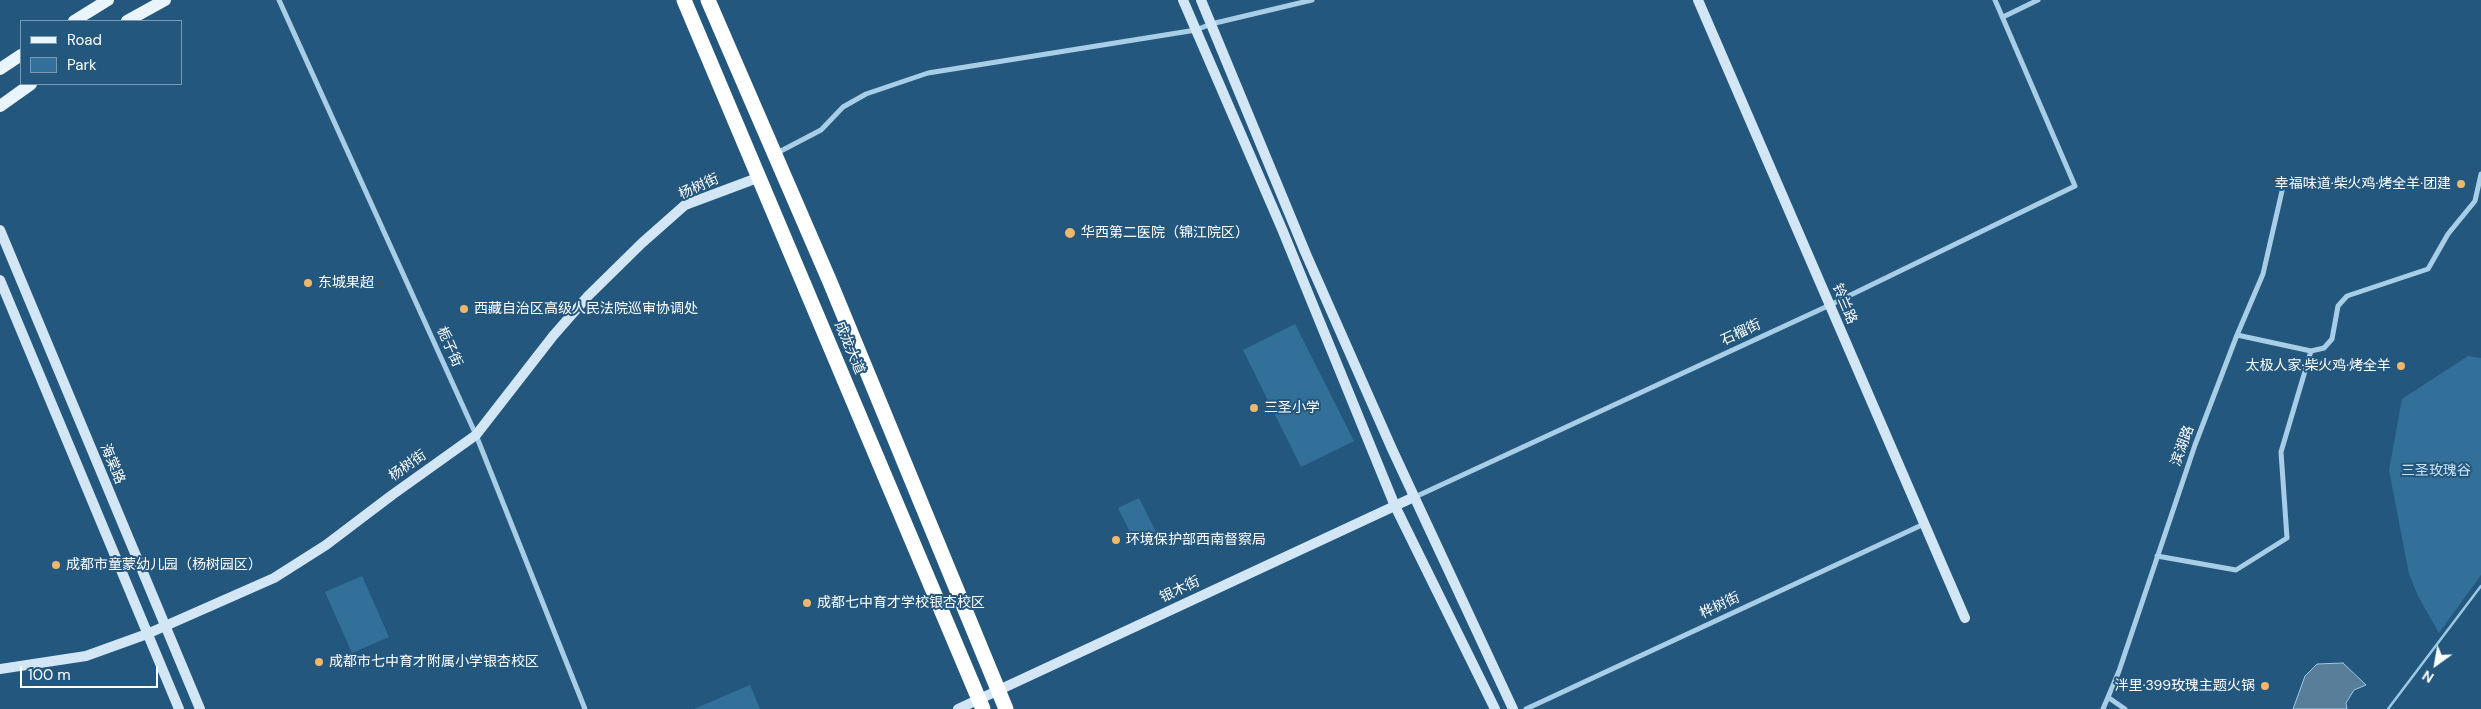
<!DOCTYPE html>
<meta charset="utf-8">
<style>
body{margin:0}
#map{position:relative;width:2481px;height:709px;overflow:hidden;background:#23577e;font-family:"DM Sans",sans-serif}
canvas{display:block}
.legend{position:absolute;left:20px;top:20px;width:162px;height:65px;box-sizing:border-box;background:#23577e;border:1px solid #7b9ab2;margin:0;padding:6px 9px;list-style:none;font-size:15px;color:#fff}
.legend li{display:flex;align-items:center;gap:10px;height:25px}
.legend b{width:25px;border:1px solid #7b9ab2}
.north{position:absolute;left:2411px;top:639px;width:50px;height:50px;-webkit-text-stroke:4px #23577e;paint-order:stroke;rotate:212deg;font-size:14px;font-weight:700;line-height:20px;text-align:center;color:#fff}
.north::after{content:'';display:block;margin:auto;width:18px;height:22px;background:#fff;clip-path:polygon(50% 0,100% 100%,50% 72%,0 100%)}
.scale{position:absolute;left:20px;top:666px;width:138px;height:22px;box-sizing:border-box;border:2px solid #fff;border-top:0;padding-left:6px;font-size:15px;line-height:18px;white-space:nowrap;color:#fff;-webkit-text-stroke:4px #23577e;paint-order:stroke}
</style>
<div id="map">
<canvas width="2481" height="709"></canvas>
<ul class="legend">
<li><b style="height:6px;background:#e9f4fd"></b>Road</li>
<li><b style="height:14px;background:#337099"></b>Park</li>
</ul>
<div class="north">N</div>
<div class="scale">100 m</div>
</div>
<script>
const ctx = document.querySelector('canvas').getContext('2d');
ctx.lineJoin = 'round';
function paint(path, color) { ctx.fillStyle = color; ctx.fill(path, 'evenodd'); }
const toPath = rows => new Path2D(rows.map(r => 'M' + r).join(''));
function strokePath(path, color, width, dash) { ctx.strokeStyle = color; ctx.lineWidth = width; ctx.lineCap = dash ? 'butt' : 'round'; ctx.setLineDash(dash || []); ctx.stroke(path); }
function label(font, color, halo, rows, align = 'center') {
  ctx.font = font + ' "DM Sans","Noto Sans SC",sans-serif'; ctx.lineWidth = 4; ctx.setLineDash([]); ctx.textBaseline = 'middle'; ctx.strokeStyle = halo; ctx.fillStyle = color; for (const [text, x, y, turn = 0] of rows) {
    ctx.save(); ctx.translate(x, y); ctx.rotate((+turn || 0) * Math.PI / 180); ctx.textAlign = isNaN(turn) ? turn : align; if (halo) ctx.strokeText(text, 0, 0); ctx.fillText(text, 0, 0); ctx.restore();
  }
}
const green = toPath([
 [1295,324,1354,441,1301,467,1243,350],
 [2468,356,2481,358,2481,575,2439,633,2418,596,2409,574,2389,470,2402,399],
 [1139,498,1156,532,1135,542,1118,508],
 [362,576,389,637,352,653,325,592],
 [750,685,760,709,694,709]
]);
const water = toPath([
 [2343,663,2366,685,2354,690,2346,703,2347,709,2293,709,2305,676,2317,664,2343,663]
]);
const stream = toPath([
 [2388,709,2481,586]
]);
const street = toPath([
 [279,0,476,435,585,709],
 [2003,17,2038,0],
 [777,153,821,130,843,107,866,94,928,73,1196,30,1211,24,1312,0],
 [2237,335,2311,351],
 [1415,497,1830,305,2075,186,1995,0],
 [2157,556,2236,570,2287,538,2281,452,2311,351,2324,348,2332,339,2338,306,2347,296,2428,269,2448,234,2475,201,2481,174],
 [2109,698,2125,709],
 [1526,709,1924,524],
 [2103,709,2119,671,2195,445,2237,335,2263,274,2282,191]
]);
const secondary = toPath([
 [1183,0,1282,229,1395,506,1495,709],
 [1201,0,1306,254,1392,449,1513,709],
 [1698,0,1965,618],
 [0,230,200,709],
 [0,280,179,709],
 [0,669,86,656,147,634,274,578,326,545,392,495,476,435,553,336,588,296,642,243,685,205,760,177],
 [958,709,1414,497]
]);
const primary = toPath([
 [74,21,108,0],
 [127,21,165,0],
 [0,69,21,55],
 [0,106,31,84]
]);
const highway = toPath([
 [684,0,983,709],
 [708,0,830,282,1006,709]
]);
const markers = [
 [2461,184,5,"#f1b76b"],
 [1070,233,6,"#f1b76b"],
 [308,283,5,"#f1b76b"],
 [464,309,5,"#f1b76b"],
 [2401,366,5,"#f1b76b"],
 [1254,408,5,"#f1b76b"],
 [1116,540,5,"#f1b76b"],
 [56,565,5,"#f1b76b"],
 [807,603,5,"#f1b76b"],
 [319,662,5,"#f1b76b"],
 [2265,686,5,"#f1b76b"]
];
const poiNames = [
 ["幸福味道·柴火鸡·烤全羊·团建",2451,184,"right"],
 ["华西第二医院（锦江院区）",1081,233],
 ["东城果超",318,283],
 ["西藏自治区高级人民法院巡审协调处",474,309],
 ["太极人家·柴火鸡·烤全羊",2391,366,"right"],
 ["三圣小学",1264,408],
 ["环境保护部西南督察局",1126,540],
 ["成都市童蒙幼儿园（杨树园区）",66,565],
 ["成都七中育才学校银杏校区",817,603],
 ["成都市七中育才附属小学银杏校区",329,662],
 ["泮里·399玫瑰主题火锅",2255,686,"right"]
];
const streetNames = [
 ["杨树街",699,187,-24],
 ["铃兰路",1844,304,67],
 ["石榴街",1741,333,-25],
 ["栀子街",449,347,66],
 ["成龙大道",849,348,67],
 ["滨湖路",2183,446,-70],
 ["海棠路",112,464,67],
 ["杨树街",408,466,-35],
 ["银木街",1180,590,-25],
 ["桦树街",1720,606,-25]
];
const parkNames = [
 ["三圣玫瑰谷",2436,471]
];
paint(green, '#337099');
paint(water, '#587e99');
strokePath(water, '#9cc9e7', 1);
strokePath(stream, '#9cc9e7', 2.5);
strokePath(street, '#a8cde6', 5);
strokePath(secondary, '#d2e6f5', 10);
strokePath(primary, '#e9f4fd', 12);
strokePath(highway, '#fff', 15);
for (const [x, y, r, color] of markers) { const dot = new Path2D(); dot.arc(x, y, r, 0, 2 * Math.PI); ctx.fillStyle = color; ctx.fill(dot); strokePath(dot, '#23577e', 2); }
label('14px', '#fff', '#23577e', poiNames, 'left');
label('14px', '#fff', '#23577e', streetNames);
label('14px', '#cbe4f5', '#23577e', parkNames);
</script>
